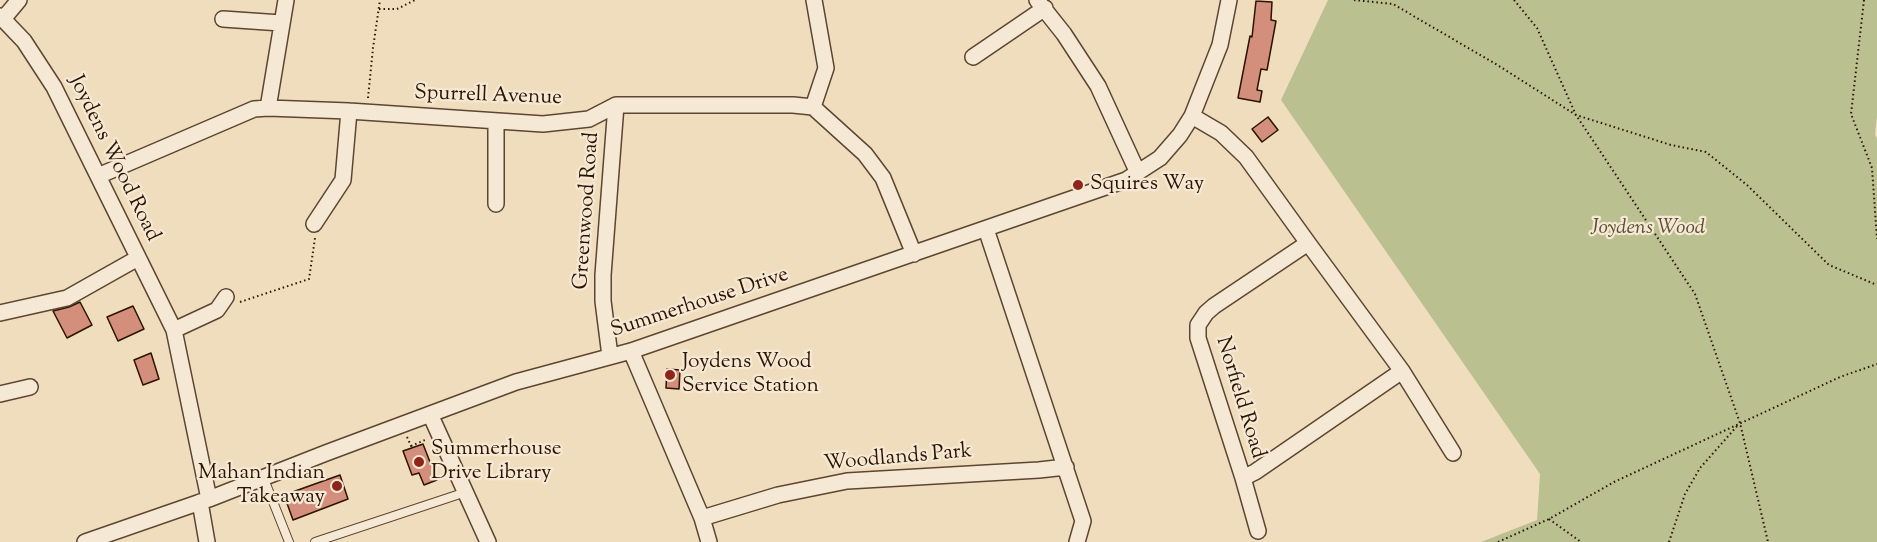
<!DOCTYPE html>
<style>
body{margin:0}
canvas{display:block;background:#f0ddbe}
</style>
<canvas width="1877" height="542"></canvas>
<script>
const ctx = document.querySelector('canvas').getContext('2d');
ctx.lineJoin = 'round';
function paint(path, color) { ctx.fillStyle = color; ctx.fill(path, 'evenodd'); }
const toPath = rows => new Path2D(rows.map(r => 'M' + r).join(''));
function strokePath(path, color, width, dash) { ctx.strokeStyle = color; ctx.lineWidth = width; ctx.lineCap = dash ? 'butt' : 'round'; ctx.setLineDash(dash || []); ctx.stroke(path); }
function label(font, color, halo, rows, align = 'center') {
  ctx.font = font + ' "Sorts Mill Goudy",serif'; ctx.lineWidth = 4.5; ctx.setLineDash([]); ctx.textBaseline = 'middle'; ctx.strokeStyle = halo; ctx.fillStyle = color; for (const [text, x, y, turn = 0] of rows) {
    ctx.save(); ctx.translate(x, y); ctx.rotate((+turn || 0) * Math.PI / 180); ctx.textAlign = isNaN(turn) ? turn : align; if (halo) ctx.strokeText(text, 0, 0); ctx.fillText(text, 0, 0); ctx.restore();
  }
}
const green = toPath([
 [1328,0,1877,0,1877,116,1875,134,1877,139,1877,542,1481,542,1537,520,1540,474,1281,100]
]);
const building = toPath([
 [1256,1,1272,2,1271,20,1276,21,1267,70,1261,69,1257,90,1262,91,1260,102,1238,98,1250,36,1252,37,1256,1],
 [1268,117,1278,130,1262,142,1252,129,1268,117],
 [80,302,92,325,67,338,53,311,69,307,80,302],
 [133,306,144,329,118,341,107,317,133,306],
 [151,353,159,379,143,385,134,360,151,353],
 [667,369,680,370,679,389,666,388,667,369],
 [423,444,437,480,424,485,419,473,412,475,403,451,423,444],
 [340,475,348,499,293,520,284,495,340,475]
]);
const path = toPath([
 [1354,0,1393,4,1499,66,1576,115,1695,294,1740,423,1768,542],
 [1514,0,1537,28,1576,115,1671,145,1706,152,1747,185,1829,265,1877,285],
 [1864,0,1851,114,1872,168,1877,239],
 [379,9,397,9,415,0],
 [368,98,373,48,380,0],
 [240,302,309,279,315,238],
 [407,437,412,448],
 [411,446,425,440],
 [1549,519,1581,542],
 [1498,542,1549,519,1614,482,1840,377,1877,364],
 [1669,542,1685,494,1700,468,1738,425]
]);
const lane = toPath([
 [264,479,289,542],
 [315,542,466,492]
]);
const street = toPath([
 [1037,0,1064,34,1098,86,1138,173],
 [0,16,24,41,54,87,174,330,209,499],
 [4,18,19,0],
 [223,19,281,23],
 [973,57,1045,8],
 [813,107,826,68,814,0],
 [268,108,286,0],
 [1192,116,1221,133,1246,157,1308,243,1214,306,1206,313,1198,325,1198,338,1243,478,1255,472,1402,371],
 [496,122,496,204],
 [98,176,254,109,268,108,349,111,543,124,589,119,616,105,793,105,813,107,865,154,883,178,914,254],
 [314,224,343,180,349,111],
 [986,229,1083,521,1077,542],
 [1308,243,1402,371,1453,453],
 [0,313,67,298,138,258],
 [174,330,217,310,226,297],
 [631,351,702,518,778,495,847,481,1039,470,1066,467],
 [610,356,603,301,603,275,616,105],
 [0,394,30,387],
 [430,414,488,542],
 [1243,478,1258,531],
 [200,502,207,542],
 [702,518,709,542],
 [85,542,209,499,326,453,516,382,631,351,1126,180,1160,158,1180,135,1192,116,1220,45,1229,0]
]);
const markers = [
 [1078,185,6,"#8f2418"],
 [670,375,6,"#8f2418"],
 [419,462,6,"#8f2418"],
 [337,486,6,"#8f2418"]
];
const streetNames = [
 ["Spurrell Avenue",488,97,2],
 ["Joydens Wood Road",113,159,64],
 ["Greenwood Road",588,211,-86],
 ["Summerhouse Drive",700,304,-18],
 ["Norfield Road",1239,398,73],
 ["Woodlands Park",898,459,-5]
];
const poiNames = [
 ["Squires Way",1090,185],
 ["Joydens Wood",682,363],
 ["Service Station",682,387],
 ["Summerhouse",431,450],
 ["Drive Library",431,474],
 ["Mahan Indian",325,474,"right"],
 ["Takeaway",325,498,"right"]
];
const parkNames = [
 ["Joydens Wood",1648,229]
];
paint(green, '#bbc090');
paint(building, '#d38e7c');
strokePath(building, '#2b1400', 1.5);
strokePath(lane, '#5c4630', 10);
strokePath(street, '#5c4630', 18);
strokePath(path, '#2b1400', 2, [1.5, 3]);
strokePath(lane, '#f5e9d5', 8);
strokePath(street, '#f5e9d5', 15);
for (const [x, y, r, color] of markers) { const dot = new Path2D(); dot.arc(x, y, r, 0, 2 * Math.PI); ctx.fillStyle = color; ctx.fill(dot); strokePath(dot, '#f5e9d5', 2); }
label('21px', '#2b1400', '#f5e9d5', streetNames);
label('21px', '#2b1400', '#f5e9d5', poiNames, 'left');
label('italic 21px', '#5d5032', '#f5e9d5', parkNames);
</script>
